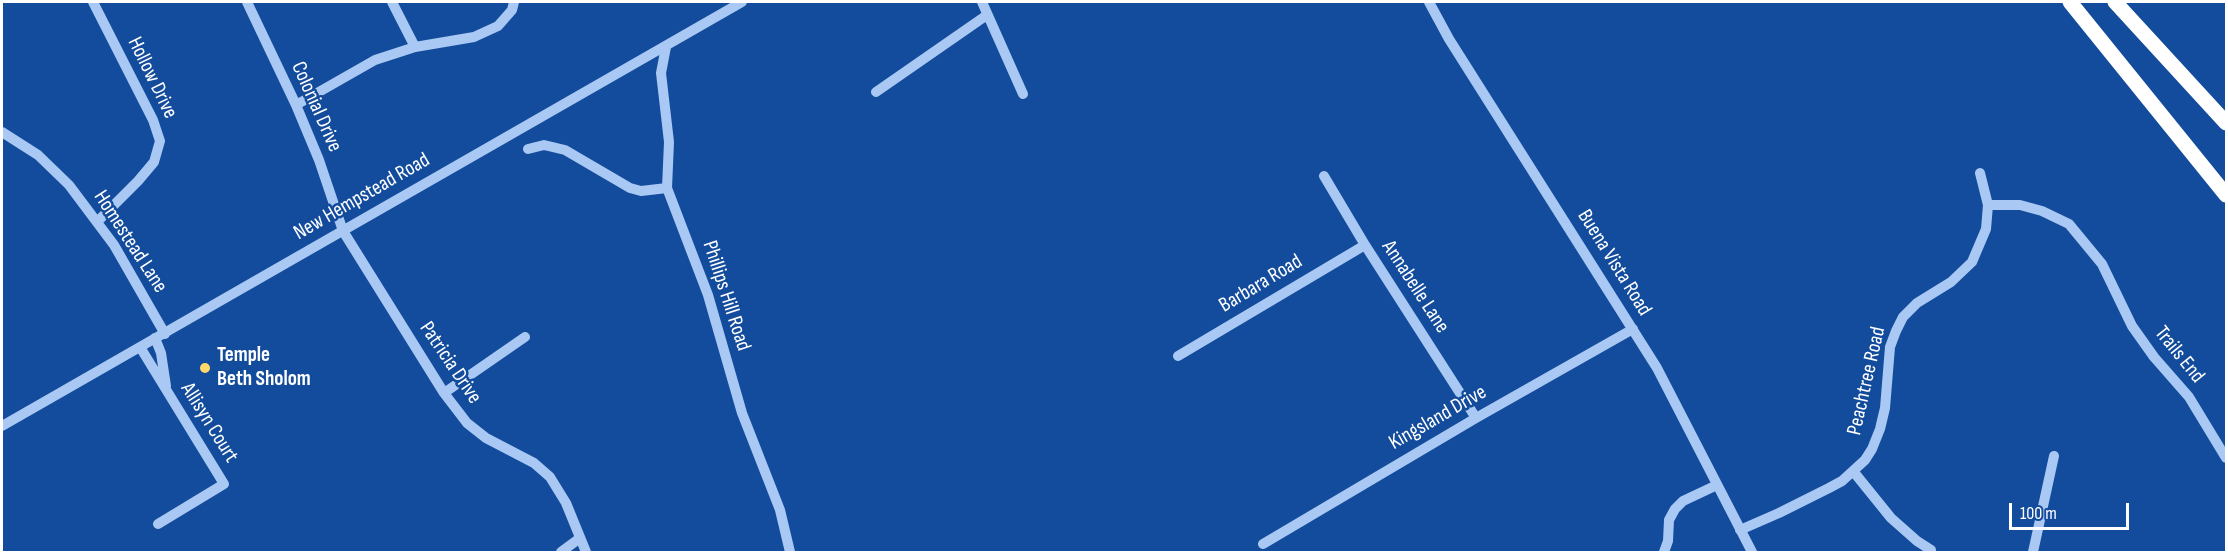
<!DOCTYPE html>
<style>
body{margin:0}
#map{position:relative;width:2228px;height:554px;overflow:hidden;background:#134c9c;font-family:"Sofia Sans Condensed",sans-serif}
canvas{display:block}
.frame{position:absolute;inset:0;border:3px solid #fff;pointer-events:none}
.scale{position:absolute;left:2009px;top:503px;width:120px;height:27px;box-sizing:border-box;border:3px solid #fff;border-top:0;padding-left:8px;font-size:18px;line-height:21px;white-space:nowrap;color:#fff;-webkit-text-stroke:4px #134c9c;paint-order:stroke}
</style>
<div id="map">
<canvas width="2228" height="554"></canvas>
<div class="frame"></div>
<div class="scale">100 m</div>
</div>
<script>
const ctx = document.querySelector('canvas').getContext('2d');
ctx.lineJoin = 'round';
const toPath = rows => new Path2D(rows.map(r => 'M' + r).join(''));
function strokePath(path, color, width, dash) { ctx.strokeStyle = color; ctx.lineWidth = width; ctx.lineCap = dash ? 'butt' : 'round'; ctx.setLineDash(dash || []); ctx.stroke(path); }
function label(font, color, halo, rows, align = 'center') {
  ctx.font = font + ' "Sofia Sans Condensed",sans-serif'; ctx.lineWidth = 5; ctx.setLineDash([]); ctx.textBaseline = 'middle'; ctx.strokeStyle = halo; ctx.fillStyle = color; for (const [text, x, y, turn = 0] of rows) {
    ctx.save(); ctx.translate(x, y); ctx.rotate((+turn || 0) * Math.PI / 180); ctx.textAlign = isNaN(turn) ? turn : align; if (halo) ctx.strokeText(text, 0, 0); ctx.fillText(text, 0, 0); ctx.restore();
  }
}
const minor = toPath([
 [93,2,153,120,160,141,154,162,138,181,97,222],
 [247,2,296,105,319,160,343,231,444,393,467,423,486,438,534,463,550,477,566,503,586,552],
 [392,2,415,47],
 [982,2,1023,94],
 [1429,2,1449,39,1657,368,1752,552],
 [666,47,661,73,669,142,667,188,708,295,742,413,780,510,790,552],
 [876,92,987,15],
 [296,105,375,60,415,47,474,37,498,26,512,10,514,2],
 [2,132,38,155,69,185,114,245,165,334],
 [528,149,544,145,565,150,630,188,641,191,667,188],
 [1980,173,1988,205],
 [1324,176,1365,245,1476,418],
 [155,338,161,353,166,386],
 [140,347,224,484,158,524],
 [1178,356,1365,245],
 [444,393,525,337],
 [2,426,742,2],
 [1853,471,1891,518,1917,541,1931,550],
 [1740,530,1779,513,1829,488,1842,481,1865,460,1872,449,1880,429,1885,408,1890,347,1896,331,1903,317,1917,303,1951,282,1972,262,1986,229,1988,205,2020,205,2042,211,2069,224,2102,264,2132,326,2154,357,2189,397,2226,458],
 [1263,544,1476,418,1633,329],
 [561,552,580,538],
 [1664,552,1668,541,1669,520,1675,509,1683,501,1717,485],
 [2033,552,2054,456]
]);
const highway = toPath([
 [2070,2,2226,195],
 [2115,2,2226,123]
]);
const markers = [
 [205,368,6,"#ffd86c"]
];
const streetNames = [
 ["Hollow Drive",152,78,64],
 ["Colonial Drive",316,107,66],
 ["New Hempstead Road",362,197,-30],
 ["Homestead Lane",130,242,57],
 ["Buena Vista Road",1614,263,58],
 ["Barbara Road",1261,284,-31],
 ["Annabelle Lane",1415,287,57],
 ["Phillips Hill Road",726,296,72],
 ["Trails End",2179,355,51],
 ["Patricia Drive",450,363,56],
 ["Peachtree Road",1867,381,-77],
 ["Kingsland Drive",1438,418,-30],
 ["Allisyn Court",209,423,58]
];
const poiNames = [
 ["Temple",217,356],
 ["Beth Sholom",217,380]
];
strokePath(minor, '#a9c9f4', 10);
strokePath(highway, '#fff', 15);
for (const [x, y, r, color] of markers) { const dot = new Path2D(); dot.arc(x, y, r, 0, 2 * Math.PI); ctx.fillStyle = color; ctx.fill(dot); strokePath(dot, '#134c9c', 2); }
label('21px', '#fff', '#134c9c', streetNames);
label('bold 21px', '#fff', '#134c9c', poiNames, 'left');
</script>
